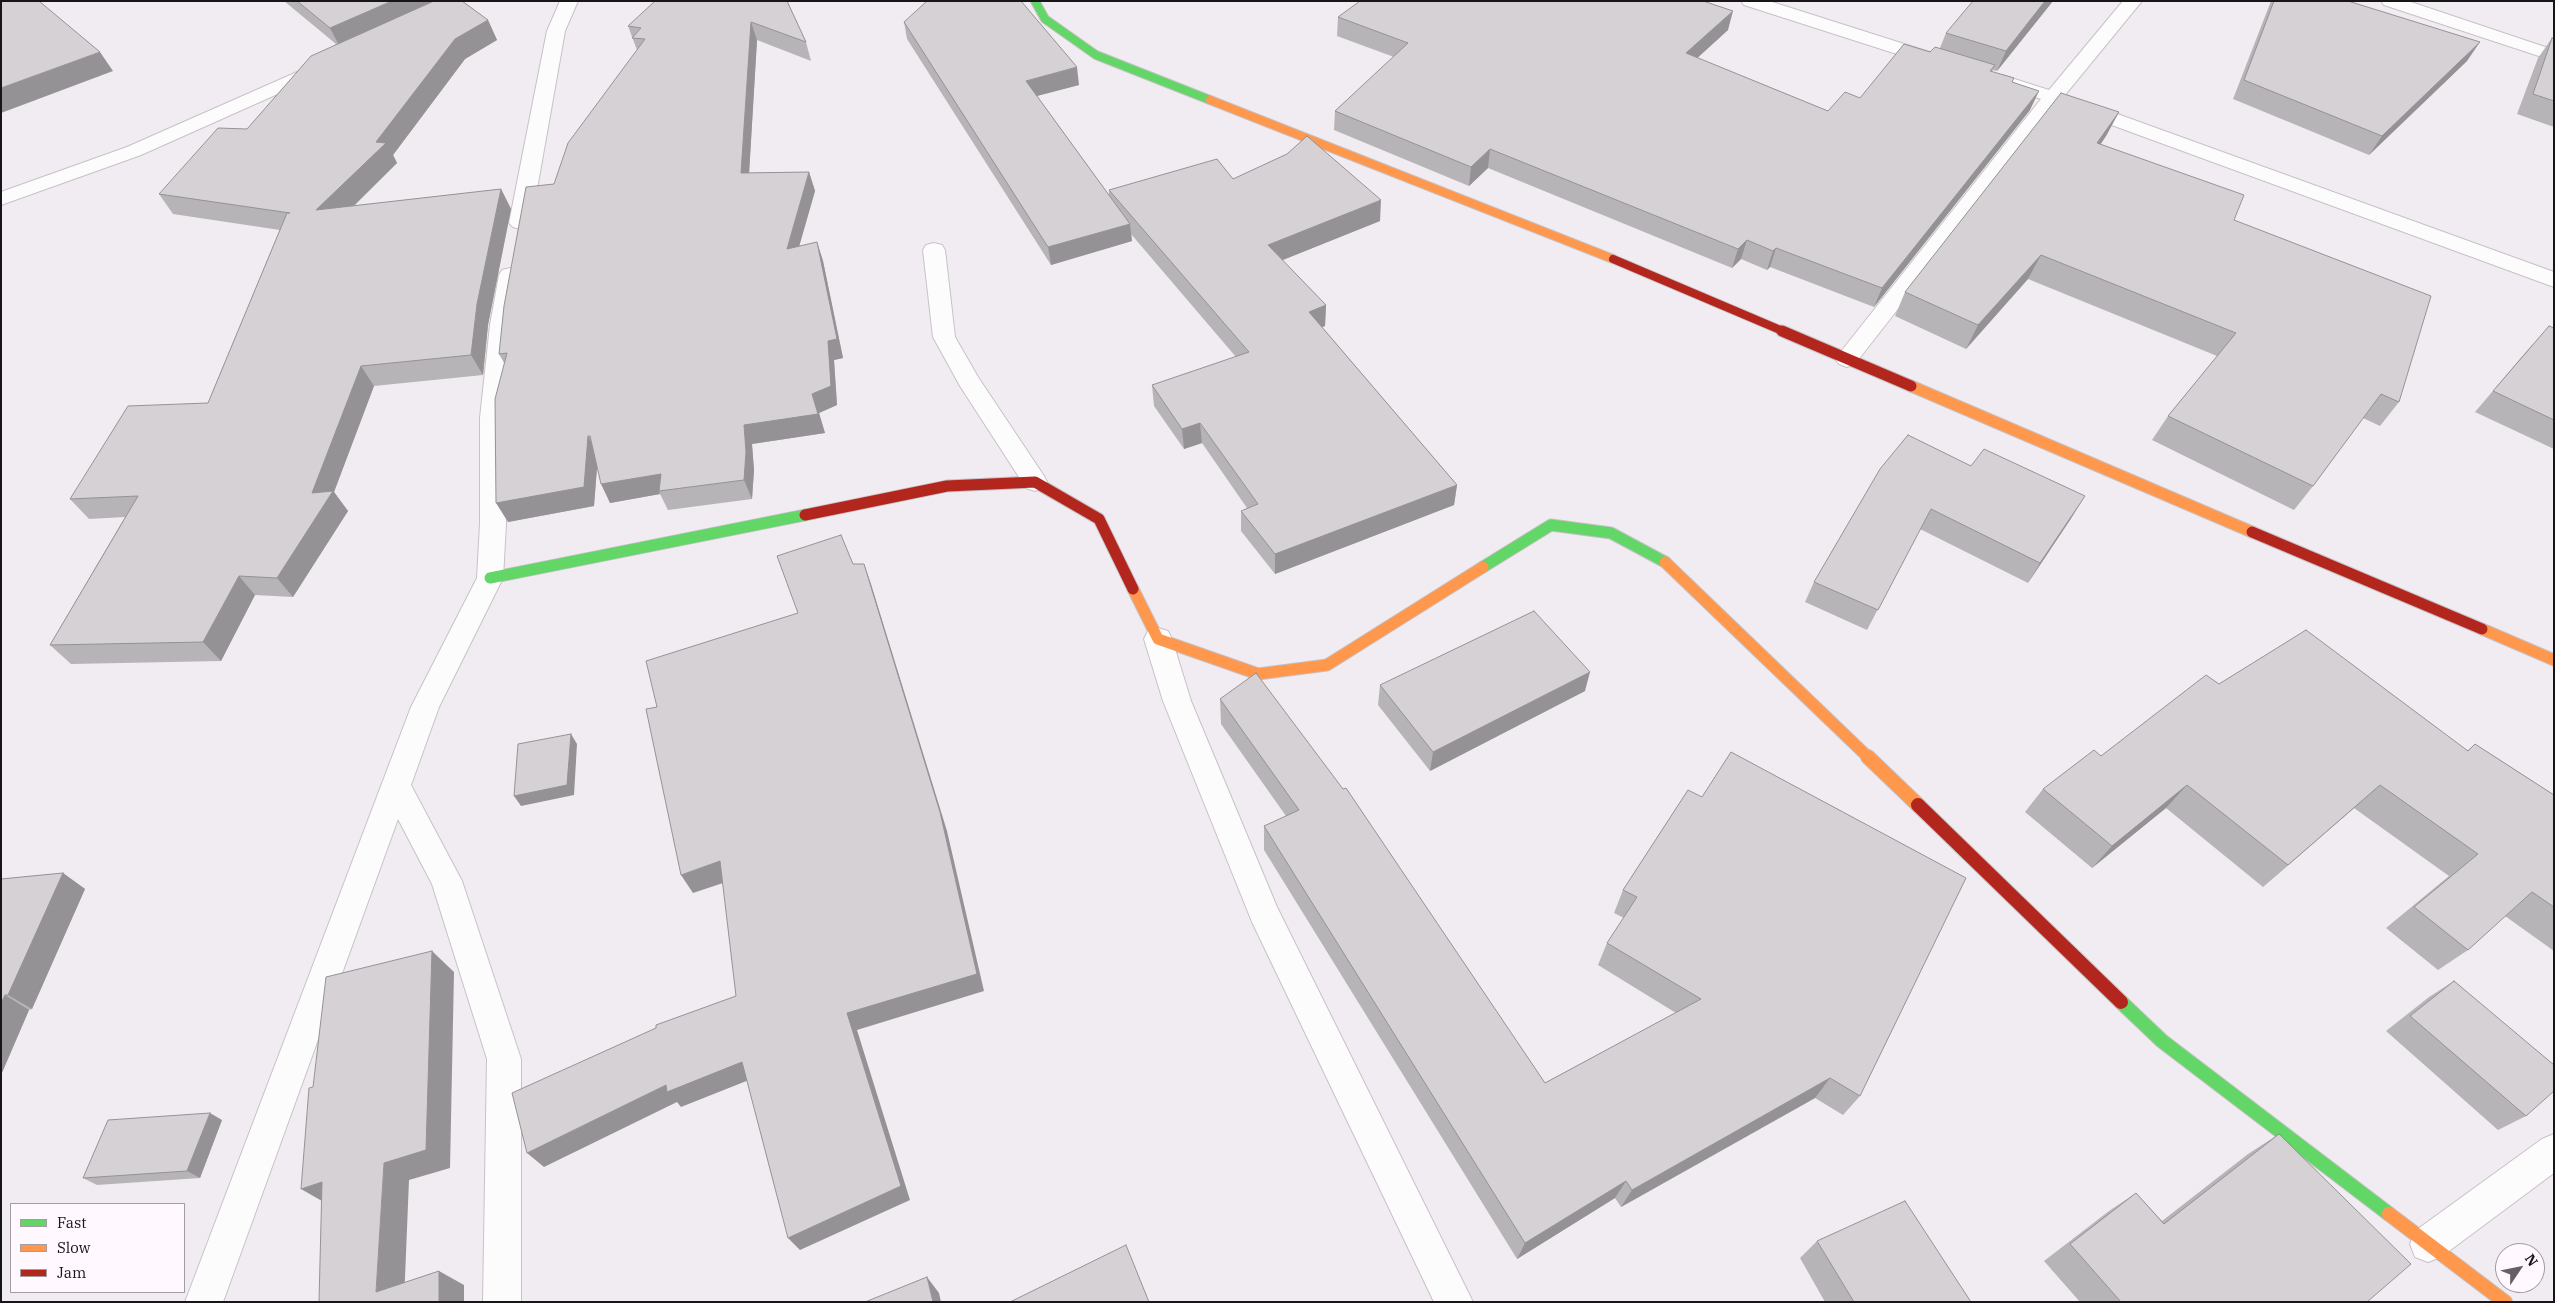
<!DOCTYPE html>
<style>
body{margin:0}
#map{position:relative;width:2555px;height:1303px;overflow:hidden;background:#f1ecf1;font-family:"IBM Plex Serif",serif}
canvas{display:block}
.frame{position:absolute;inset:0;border:2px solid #181518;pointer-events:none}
.legend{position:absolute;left:10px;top:1203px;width:175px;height:90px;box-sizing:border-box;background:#fff8ff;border:1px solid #a39da3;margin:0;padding:6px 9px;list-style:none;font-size:15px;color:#181518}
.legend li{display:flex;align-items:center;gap:10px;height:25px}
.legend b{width:25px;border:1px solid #a39da3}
.north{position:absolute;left:2495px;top:1243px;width:50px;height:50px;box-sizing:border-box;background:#fff8ff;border:1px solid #a39da3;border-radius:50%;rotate:56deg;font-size:14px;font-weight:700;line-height:20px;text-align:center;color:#181518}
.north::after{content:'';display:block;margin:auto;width:18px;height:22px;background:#646064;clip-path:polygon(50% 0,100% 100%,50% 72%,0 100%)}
</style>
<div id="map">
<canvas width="2555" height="1303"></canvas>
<div class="frame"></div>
<ul class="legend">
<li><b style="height:6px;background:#63d668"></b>Fast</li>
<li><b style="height:6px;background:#ff974d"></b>Slow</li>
<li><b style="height:6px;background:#b3261e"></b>Jam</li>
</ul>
<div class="north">N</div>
</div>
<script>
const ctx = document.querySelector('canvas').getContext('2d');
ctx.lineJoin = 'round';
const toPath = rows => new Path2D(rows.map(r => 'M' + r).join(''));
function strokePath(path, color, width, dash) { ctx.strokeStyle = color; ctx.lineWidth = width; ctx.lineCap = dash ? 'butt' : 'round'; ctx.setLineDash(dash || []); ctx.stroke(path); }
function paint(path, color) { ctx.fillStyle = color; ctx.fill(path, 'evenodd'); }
const lane = toPath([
 [934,243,942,245,945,250,955,337,978,377,1044,476,1047,482,1044,488,1035,491,1026,488,960,386,933,337,923,250,926,245,934,243]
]);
const street = toPath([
 [560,1,578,1,565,31,531,223,527,227,520,229,513,227,509,223,547,31,560,1],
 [1741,1,1769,1,1942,56,1944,60,1942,64,1935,66,1928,64,1744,5,1741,1],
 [2123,1,2142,1,2065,95,2554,272,2554,287,2057,105,1855,364,1847,367,1839,364,1835,359,1839,354,2041,99,1995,85,1993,81,1995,77,2002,75,2049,90,2123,1],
 [2381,1,2408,1,2554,50,2554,61,2384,5,2381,1],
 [322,61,329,63,331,67,329,71,141,155,1,205,1,192,127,147,322,61],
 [510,268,518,270,521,275,512,325,504,418,506,524,503,578,439,707,411,785,462,881,521,1059,521,1302,483,1302,487,1059,432,884,398,819,223,1302,185,1302,411,707,477,578,480,524,480,418,490,325,499,275,502,270,510,268],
 [1158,628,1168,631,1172,639,1191,701,1277,907,1473,1302,1434,1302,1252,922,1163,701,1144,639,1148,631,1158,628],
 [2554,1134,2554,1173,2441,1257,2428,1262,2415,1257,2410,1244,2415,1231,2542,1139,2554,1134]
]);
const fastFar2 = toPath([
 [1035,1,1045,19,1096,55,1210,100]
]);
const fastFar1 = toPath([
 [1483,567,1551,525,1611,533,1665,562],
 [490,578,805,515]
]);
const fast = toPath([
 [2121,1002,2162,1041,2389,1214]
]);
const slowFar2 = toPath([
 [1210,100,1613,259]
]);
const slowFar1 = toPath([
 [1911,386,2252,532],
 [1665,562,1869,758],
 [1133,589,1158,639,1258,674,1327,665,1483,567],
 [2482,629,2554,660]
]);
const slow = toPath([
 [1868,757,1918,805],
 [2389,1214,2505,1302]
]);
const jamFar2 = toPath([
 [1613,259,1785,332]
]);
const jamFar1 = toPath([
 [1782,331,1911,386],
 [805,515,947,486,1035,482,1099,519,1133,589],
 [2252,532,2482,629]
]);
const jam = toPath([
 [1918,805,2121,1002]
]);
const wall = toPath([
 [284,1,462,1,488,20,497,40,465,59,393,155,397,163,354,206,501,189,511,209,488,325,483,375,374,386,334,492,348,511,293,597,255,595,221,661,71,664,50,645,125,517,89,519,70,499,208,403,280,230,173,214,159,194,247,129,336,44],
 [787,1,806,42,811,61,757,40,749,173,809,172,815,191,799,246,817,242,823,261,843,358,834,360,837,405,819,413,825,433,752,444,754,470,752,499,668,510,660,494,610,503,597,467,594,506,508,522,504,363,499,354,554,184,637,50,628,26],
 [2053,1,1997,71,1993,70,1992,72,2013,82,2030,110,1874,307,1770,267,1767,270,1741,259,1732,268,1488,168,1469,186,1334,130,1335,111,1394,57,1337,36,1338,17,1728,30,1697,58,1828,111,1860,98,1930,52,1940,48,1946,33],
 [2271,1,2348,1,2467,61,2369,155,2233,99],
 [904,22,1079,85,1037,96,1109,195,1109,190,1233,179,1380,221,1282,260,1326,305,1325,326,1322,327,1457,485,1454,505,1275,574,1241,531,1241,511,1247,508,1202,443,1184,449,1154,406,1152,385,1236,357,1131,234,1132,241,1051,265,907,39],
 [2552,38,2554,39,2554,127,2517,114,2538,58],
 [2119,112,2106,136,2101,144,2234,220,2399,402,2380,426,2363,418,2313,486,2294,510,2152,440,2168,416,2217,356,2028,279,1966,349,1895,316,1905,292],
 [2554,328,2554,449,2475,412,2531,346],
 [1971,466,2072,517,2028,583,1920,529,1867,630,1805,602,1814,582],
 [2219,684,2468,750,2475,744,2554,795,2554,951,2505,916,2468,950,2438,970,2386,928,2449,876,2354,808,2263,887,2166,808,2092,868,2025,812,2043,789,2101,756],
 [1380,685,1585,691,1430,771,1378,705],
 [1220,699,1545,1083,1676,1013,1598,965,1607,943,1624,918,1614,913,1623,890,1688,790,1860,1096,1843,1115,1815,1098,1621,1207,1615,1198,1517,1259,1264,850,1264,826,1286,816,1221,724],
 [63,873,85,889,32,1009,29,1010,1,1075,1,879],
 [2454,981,2526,1116,2498,1130,2386,1031,2429,997],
 [222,1120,200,1178,97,1185,83,1178],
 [2279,1134,2367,1302,2080,1302,2044,1261,2109,1211,2136,1193,2162,1221,2248,1154],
 [1817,1241,1971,1302,1825,1302,1800,1258]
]);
const shadedWall = toPath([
 [392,1,446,1,341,49,330,28],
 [2045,1,2053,1,1997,71,2006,51],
 [1733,11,1728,30,1682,72,1686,53],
 [488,20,497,40,465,59,393,155,397,163,329,230,316,210,376,142,455,39],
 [751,22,757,40,748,192,741,173],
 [2480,42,2467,61,2369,155,2382,136],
 [100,52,113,71,1,113,1,88],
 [1077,67,1079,85,1029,98,1026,81],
 [2039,91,2030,110,1874,307,1882,288],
 [2119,112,2106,136,2085,166,2097,143],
 [1490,149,1488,168,1469,186,1471,167],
 [809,172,815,191,793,268,787,249],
 [501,189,511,209,488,325,483,375,471,355,477,304],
 [1381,200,1380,221,1268,266,1268,245],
 [1130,224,1132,241,1051,265,1048,247],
 [1747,240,1741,259,1732,268,1738,249],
 [817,242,823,261,843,358,834,360,837,405,819,413,825,433,752,444,754,470,752,499,744,480,744,425,812,394],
 [1776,248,1770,267,1767,270,1773,251],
 [2041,255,2028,279,1966,349,1978,325],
 [1326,305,1325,326,1309,332,1309,312],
 [361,366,374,386,334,492,348,511,293,597,277,578,312,493],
 [1200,423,1202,443,1184,449,1182,429],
 [588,436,598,455,594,506,508,522,496,503],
 [661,474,659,491,660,494,610,503,601,484],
 [1457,485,1454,505,1275,574,1275,554],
 [2085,496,2072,517,2028,583,2040,563],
 [864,564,871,584,947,831,984,991,857,1030,910,1200,800,1250,788,1238],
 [239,576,255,595,221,661,203,642],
 [1590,672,1585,691,1430,771,1433,752],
 [571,734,577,744,574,795,521,806,514,796],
 [2187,785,2166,808,2092,868,2112,846],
 [2380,785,2354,808,2263,887,2288,865],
 [720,861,732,880,693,893,681,875],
 [63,873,85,889,32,1009,8,995],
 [432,951,454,972,450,1168,409,1180,404,1302,376,1292,384,1163],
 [5,995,29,1010,1,1075,1,1003],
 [742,1062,754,1078,681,1107,677,1102,544,1167,527,1153,666,1085],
 [1830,1078,1815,1098,1621,1207,1632,1190],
 [210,1113,222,1120,200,1178,187,1171],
 [1626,1181,1615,1198,1517,1259,1525,1243],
 [322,1182,329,1205,301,1189],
 [439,1271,464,1285,464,1302,439,1302],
 [927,1277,939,1293,941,1302,933,1302]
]);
const building = toPath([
 [1,1,39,1,100,52,1,88,1,1],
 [297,1,392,1,330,28,297,1],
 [434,1,462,1,488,20,455,39,376,142,386,143,316,210,501,189,477,304,471,355,361,366,312,493,333,491,277,578,239,576,203,642,50,645,138,496,70,499,128,406,208,403,287,213,290,213,159,194,218,128,247,129,311,56,434,1],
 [655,1,787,1,806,42,751,22,741,173,809,172,787,249,817,242,837,339,828,341,831,386,812,394,818,414,744,425,746,452,744,480,659,491,661,474,601,484,590,436,588,436,584,487,496,503,495,399,507,353,499,354,504,306,526,187,554,184,568,143,645,39,632,38,641,28,628,26,655,1],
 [927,1,1021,1,1077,67,1026,81,1130,224,1048,247,904,22,927,1],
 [1360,1,1703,1,1733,11,1686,53,1828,111,1845,92,1860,98,1904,44,1930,52,1935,47,1995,65,1990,71,2014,78,2012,82,2039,91,1882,288,1776,248,1773,251,1747,240,1738,249,1490,149,1471,167,1335,111,1408,43,1338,17,1360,1],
 [1973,1,2045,1,2006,51,1946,33,1973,1],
 [2274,1,2348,1,2480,42,2382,136,2244,80,2274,1],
 [2552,38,2554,39,2554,101,2533,94,2552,38],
 [2061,93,2119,112,2097,143,2244,195,2234,220,2431,296,2399,402,2381,394,2313,486,2168,416,2236,333,2041,255,1978,325,1905,292,2061,93],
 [1307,136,1381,200,1268,245,1326,305,1309,312,1457,485,1275,554,1241,511,1258,504,1200,423,1182,429,1152,385,1249,352,1109,190,1217,159,1233,179,1287,154,1307,136],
 [2549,326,2554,328,2554,420,2493,391,2549,326],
 [1908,435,1971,466,1984,449,2085,496,2040,563,1931,509,1878,610,1814,582,1880,469,1908,435],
 [841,535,853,564,864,564,940,812,977,974,847,1013,901,1186,788,1238,742,1062,667,1092,666,1085,527,1153,512,1093,656,1028,656,1025,736,996,720,861,681,875,646,709,657,707,646,661,798,613,777,556,841,535],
 [1534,611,1590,672,1433,752,1380,685,1534,611],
 [2306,630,2468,751,2475,744,2554,795,2554,907,2532,892,2468,950,2414,907,2478,854,2380,785,2288,865,2187,785,2112,846,2043,789,2094,750,2101,756,2206,675,2219,684,2306,630],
 [1256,673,1343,789,1346,788,1545,1083,1701,999,1607,943,1637,897,1623,890,1688,790,1702,797,1731,752,1966,878,1860,1096,1830,1078,1632,1190,1626,1181,1525,1243,1264,826,1299,810,1220,699,1256,673],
 [571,734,567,785,514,796,518,744,571,734],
 [63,873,8,995,5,995,1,1003,1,879,63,873],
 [432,951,426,1150,384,1163,376,1292,439,1271,439,1302,319,1302,322,1182,301,1189,309,1088,313,1087,326,977,432,951],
 [2454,981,2554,1065,2554,1091,2526,1116,2410,1016,2454,981],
 [210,1113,187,1171,83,1178,108,1120,210,1113],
 [2279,1134,2411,1264,2367,1302,2121,1302,2070,1244,2136,1193,2164,1224,2279,1134],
 [1905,1201,1971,1302,1854,1302,1817,1241,1905,1201],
 [1126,1245,1149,1302,1010,1302,1126,1245],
 [927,1277,933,1302,865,1302,927,1277]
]);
strokePath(lane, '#c6c2c6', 2);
strokePath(street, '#c6c2c6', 2);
strokePath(fastFar2, '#c6c2c6', 10);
strokePath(fastFar1, '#c6c2c6', 13);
strokePath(fast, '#c6c2c6', 16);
strokePath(slowFar2, '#c6c2c6', 10);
strokePath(slowFar1, '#c6c2c6', 13);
strokePath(slow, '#c6c2c6', 16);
strokePath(jamFar2, '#c6c2c6', 10);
strokePath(jamFar1, '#c6c2c6', 13);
strokePath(jam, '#c6c2c6', 16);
paint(lane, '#fdfcfd');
paint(street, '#fdfcfd');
strokePath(fastFar2, '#63d668', 8);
strokePath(fastFar1, '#63d668', 11);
strokePath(fast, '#63d668', 14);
strokePath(slowFar2, '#ff974d', 8);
strokePath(slowFar1, '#ff974d', 11);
strokePath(slow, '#ff974d', 14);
strokePath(jamFar2, '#b3261e', 8);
strokePath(jamFar1, '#b3261e', 11);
strokePath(jam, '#b3261e', 14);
paint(wall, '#b7b4b7');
paint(shadedWall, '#959295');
paint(building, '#d5d1d5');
strokePath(building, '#959295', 1);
</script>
